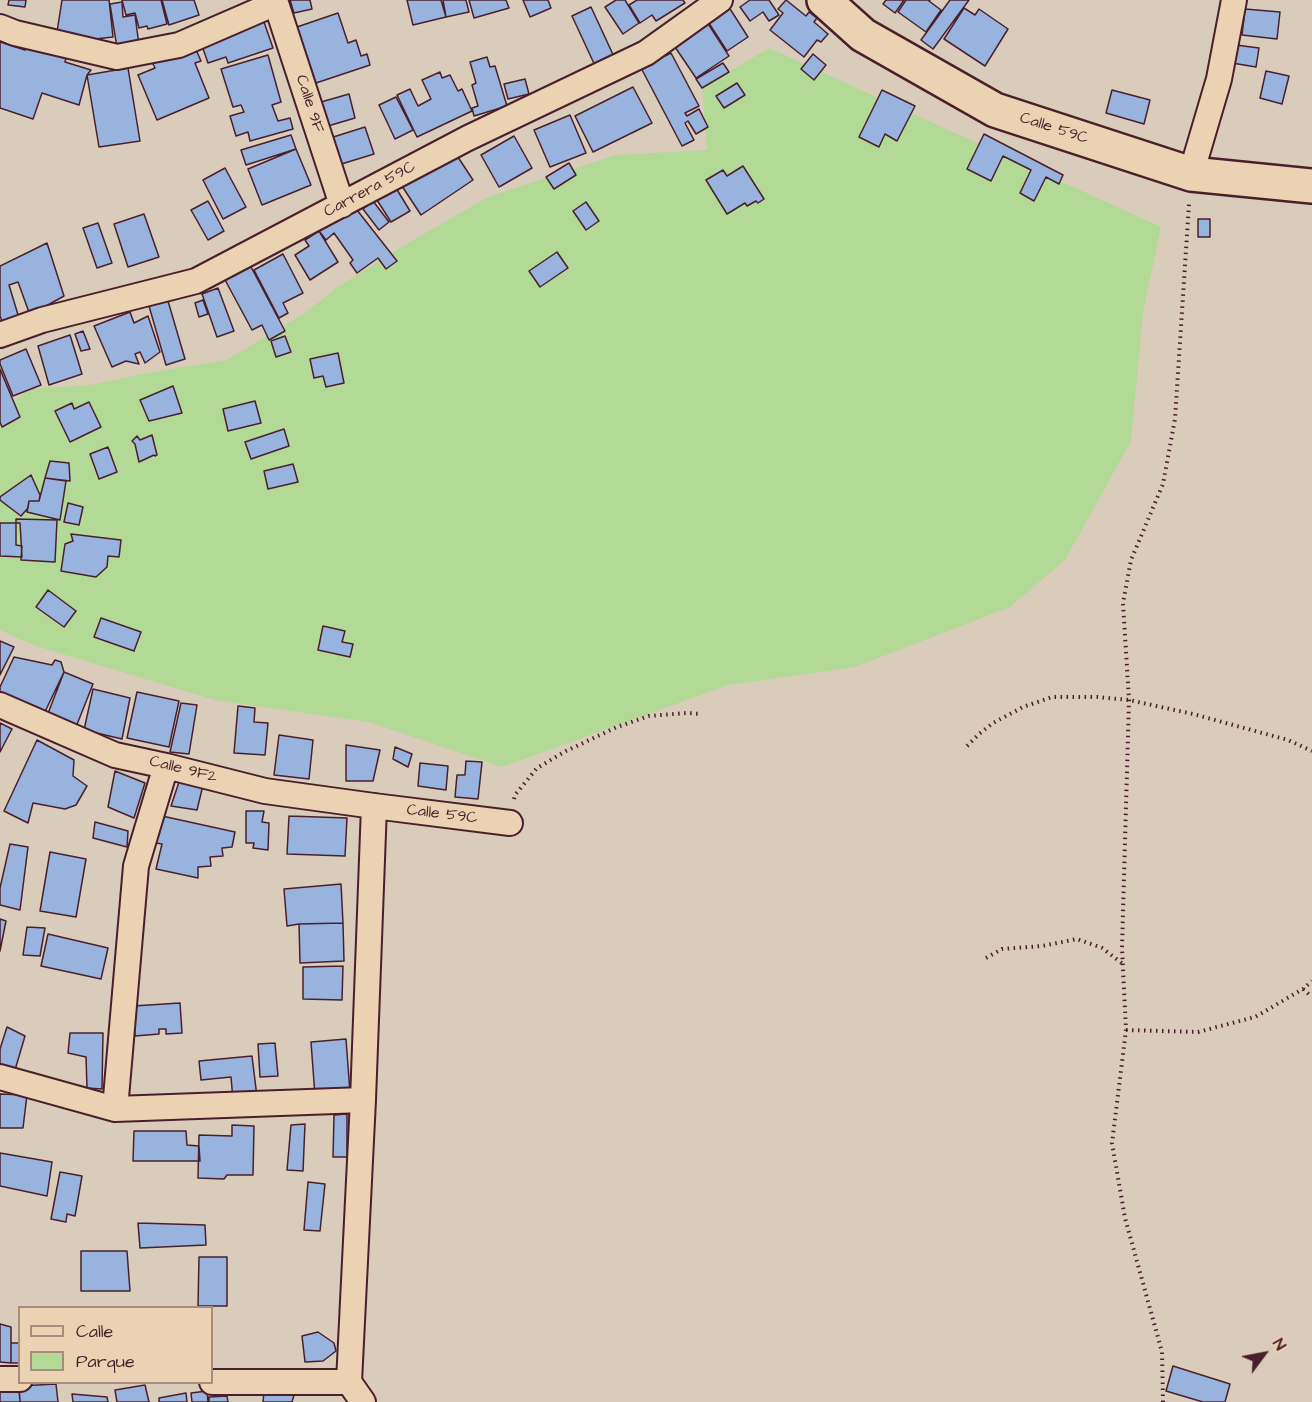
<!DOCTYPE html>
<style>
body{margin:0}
#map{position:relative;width:1312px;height:1402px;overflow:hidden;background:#daccbb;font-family:"Architects Daughter",sans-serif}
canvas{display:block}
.legend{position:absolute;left:18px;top:1306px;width:195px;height:78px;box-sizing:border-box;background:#ead2b2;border:2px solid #aa8a7c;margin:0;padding:8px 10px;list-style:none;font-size:18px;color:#4a1f2b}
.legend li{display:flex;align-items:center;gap:12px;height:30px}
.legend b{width:30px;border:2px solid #aa8a7c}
.north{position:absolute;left:1234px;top:1324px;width:60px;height:60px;-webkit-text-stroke:4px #ead2b2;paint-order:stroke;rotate:58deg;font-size:16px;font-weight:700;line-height:24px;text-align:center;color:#4a1f2b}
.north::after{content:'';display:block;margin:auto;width:21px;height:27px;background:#4a1f2b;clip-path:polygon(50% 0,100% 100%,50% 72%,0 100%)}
</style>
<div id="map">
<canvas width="1312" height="1402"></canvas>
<ul class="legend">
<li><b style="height:8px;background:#ead2b2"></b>Calle</li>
<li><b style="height:16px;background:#b2d995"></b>Parque</li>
</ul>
<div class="north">N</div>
</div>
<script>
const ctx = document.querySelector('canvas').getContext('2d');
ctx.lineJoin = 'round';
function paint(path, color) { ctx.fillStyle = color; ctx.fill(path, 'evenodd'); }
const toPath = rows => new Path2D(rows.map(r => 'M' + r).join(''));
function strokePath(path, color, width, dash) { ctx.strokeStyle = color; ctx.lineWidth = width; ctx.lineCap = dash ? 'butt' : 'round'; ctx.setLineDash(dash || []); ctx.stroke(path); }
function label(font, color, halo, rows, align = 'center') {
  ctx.font = font + ' "Architects Daughter",sans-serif'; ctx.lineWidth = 4.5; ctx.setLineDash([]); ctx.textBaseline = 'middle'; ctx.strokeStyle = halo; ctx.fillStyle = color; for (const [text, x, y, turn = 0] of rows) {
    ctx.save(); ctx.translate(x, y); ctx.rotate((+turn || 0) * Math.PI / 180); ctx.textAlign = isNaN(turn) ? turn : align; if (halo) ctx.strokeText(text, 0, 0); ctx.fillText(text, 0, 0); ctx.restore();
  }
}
const green = toPath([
 [769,48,1161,227,1143,312,1131,441,1065,560,1010,607,855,667,728,685,502,767,369,722,215,700,36,646,0,630,0,410,31,389,90,385,147,373,227,360,305,313,336,288,415,239,488,197,616,155,707,150,702,88]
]);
const building = toPath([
 [9,0,26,0,25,7,8,5,9,0],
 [62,0,109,0,113,37,86,40,57,32,62,0],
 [122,0,161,0,167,24,148,29,147,26,139,28,135,13,126,15,122,0],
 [162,0,194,0,199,15,169,25,162,0],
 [290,0,310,0,312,9,294,13,290,0],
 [407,0,441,0,446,17,413,25,407,0],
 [443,0,466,0,469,12,446,17,443,0],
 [469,0,506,0,509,8,474,18,469,0],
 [523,0,548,0,551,8,530,17,523,0],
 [616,0,625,0,639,23,623,34,605,7,616,0],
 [637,0,683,0,685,3,656,21,652,15,640,23,629,5,637,0],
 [750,0,769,0,779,15,769,21,763,12,750,21,740,7,750,0],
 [786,0,806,16,809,12,817,18,814,22,828,34,821,42,817,40,804,57,770,30,783,13,778,9,786,0],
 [886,0,904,0,895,13,883,4,886,0],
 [906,0,930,0,929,1,941,10,926,32,898,12,906,0],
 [950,0,969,0,933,49,921,40,950,0],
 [725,1,748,37,727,51,703,14,725,1],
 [122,2,123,17,135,15,139,45,117,48,110,4,122,2],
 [591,7,616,61,597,70,572,16,591,7],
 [964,8,975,15,979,9,1008,29,985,66,944,39,964,8],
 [1245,9,1280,12,1277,39,1242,35,1245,9],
 [338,13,348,43,356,40,361,56,367,54,370,65,316,83,297,27,338,13],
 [263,19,273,48,228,63,226,57,208,63,200,40,263,19],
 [705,19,729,56,696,78,671,41,705,19],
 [28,41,67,54,65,62,91,70,87,75,79,105,42,93,33,119,0,108,0,42,25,50,28,41],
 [193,43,201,61,195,63,209,98,157,120,138,75,155,68,151,60,193,43],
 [1236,45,1259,48,1256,67,1232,63,1236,45],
 [671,53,699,106,685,113,687,116,699,109,708,127,696,134,688,121,685,123,694,140,682,146,639,64,657,60,671,53],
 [813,54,826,65,814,80,801,69,813,54],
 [268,55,281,102,272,105,278,121,290,118,293,129,250,141,248,132,236,136,230,116,244,112,241,105,233,107,221,69,268,55],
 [487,57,490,67,495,66,507,106,474,116,472,108,478,106,472,85,476,83,470,62,487,57],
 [723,63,729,72,702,88,696,79,723,63],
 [128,68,140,141,99,147,87,75,128,68],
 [1266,71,1289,76,1282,104,1260,98,1266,71],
 [440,72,442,78,450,75,458,91,462,89,472,111,417,137,397,95,410,89,418,106,431,99,422,80,440,72],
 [525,79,529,94,508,99,504,84,525,79],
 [737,83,745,95,724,108,716,96,737,83],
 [633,87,652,123,593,152,575,116,633,87],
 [882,90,915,106,897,141,885,134,879,147,859,137,882,90],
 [1112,90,1150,100,1144,124,1106,113,1112,90],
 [349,94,355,118,328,126,321,102,349,94],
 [396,97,413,130,395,139,379,105,396,97],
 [570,115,586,153,550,167,534,130,570,115],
 [365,127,374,154,335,166,327,139,365,127],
 [984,134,1063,175,1059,184,1046,177,1034,201,1020,193,1031,170,1003,156,991,181,967,169,984,134],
 [291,135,296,149,246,165,241,150,291,135],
 [514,136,532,168,499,187,481,155,514,136],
 [452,148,473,180,421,215,400,183,452,148],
 [296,149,311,185,262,205,248,169,296,149],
 [569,163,576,175,554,189,546,177,569,163],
 [743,166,764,199,758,203,756,201,747,206,745,203,727,214,706,180,723,170,727,176,743,166],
 [225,168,246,207,223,219,203,180,225,168],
 [396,188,410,211,391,222,377,200,396,188],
 [208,201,224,231,208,240,191,210,208,201],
 [373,201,389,222,379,230,363,209,373,201],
 [586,202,599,221,586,230,573,211,586,202],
 [357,210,397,261,386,269,378,258,357,273,350,263,353,260,334,233,326,240,316,227,357,210],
 [144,214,159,257,128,267,114,224,144,214],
 [1198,219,1210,219,1210,237,1198,237,1198,219],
 [98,223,112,263,97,268,83,228,98,223],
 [319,231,338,262,310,280,295,255,309,246,305,240,319,231],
 [47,243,64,296,30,315,18,282,9,285,19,318,3,324,0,316,0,266,47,243],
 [557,252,568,268,540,287,529,271,557,252],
 [283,254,303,293,283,303,288,313,279,318,254,270,283,254],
 [250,265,285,331,269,340,262,325,252,330,224,278,250,265],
 [218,288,234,331,217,337,202,294,218,288],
 [203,300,208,314,199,317,195,303,203,300],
 [168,301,185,359,166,365,149,306,168,301],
 [130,312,134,323,148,316,160,352,145,363,140,352,135,354,139,364,126,361,112,367,94,326,130,312],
 [83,331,90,349,81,351,75,334,83,331],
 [70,335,82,374,49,385,38,346,70,335],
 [285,336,291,352,276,357,271,341,285,336],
 [26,349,41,385,13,396,0,364,0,360,26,349],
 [338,353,344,383,326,387,323,376,314,378,310,359,338,353],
 [0,369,20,417,2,427,0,422,0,369],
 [173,386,182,413,149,421,140,400,173,386],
 [255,401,261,423,228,431,223,409,255,401],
 [89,402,101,427,70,442,55,411,72,403,74,409,89,402],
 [284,429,289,446,251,459,245,442,284,429],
 [152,435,157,455,155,456,154,455,139,462,135,444,132,441,137,436,140,440,152,435],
 [108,447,117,472,99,479,90,454,108,447],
 [50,461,69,463,70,481,45,478,50,461],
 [293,464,298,482,268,489,264,471,293,464],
 [31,475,40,495,39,501,29,501,28,508,21,516,0,500,0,497,31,475],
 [45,478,66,481,60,520,27,512,29,501,39,501,45,478],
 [68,503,83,507,79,525,64,522,68,503],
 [16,519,57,520,55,562,21,560,22,546,16,545,16,519],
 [0,523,20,523,22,557,0,556,0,523],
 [71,534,121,540,119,557,108,556,107,567,96,577,61,571,65,544,73,541,71,534],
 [48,590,76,611,64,627,36,607,48,590],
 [101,618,141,632,134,651,94,637,101,618],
 [323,626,345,631,342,642,353,644,350,657,318,650,323,626],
 [0,641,14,647,0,675,0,641],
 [14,657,52,665,55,660,61,662,64,672,42,718,0,700,0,687,14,657],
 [64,672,93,684,76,727,47,716,64,672],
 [93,689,130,698,122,739,84,730,93,689],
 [137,692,179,701,169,747,127,738,137,692],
 [181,703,197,705,189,754,170,752,181,703],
 [238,706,255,708,254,722,268,723,265,755,234,753,238,706],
 [0,723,12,729,0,752,0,723],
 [279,735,313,740,309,779,274,775,279,735],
 [37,740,74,760,73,776,87,786,76,805,65,809,33,803,28,823,4,811,37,740],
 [346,745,380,750,373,781,346,781,346,745],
 [395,747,412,754,408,767,393,759,395,747],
 [466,761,482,762,478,799,455,797,457,775,465,775,466,761],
 [420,763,448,766,446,790,418,786,420,763],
 [115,771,145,783,134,818,108,807,115,771],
 [181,776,204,781,197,810,171,806,181,776],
 [246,811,264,811,262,822,269,823,268,850,253,848,254,843,246,843,246,811],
 [162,816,235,832,232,847,222,848,223,856,210,857,211,866,198,867,198,878,156,869,162,844,156,843,162,816],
 [289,816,347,818,345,856,287,854,289,816],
 [95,822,128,831,127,847,93,838,95,822],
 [10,844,28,847,20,910,0,905,0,888,10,844],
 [50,852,86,859,76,917,40,911,50,852],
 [341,884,343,923,299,924,287,926,284,889,341,884],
 [0,919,6,921,0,951,0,919],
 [343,923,344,961,300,963,299,924,343,923],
 [27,927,45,928,40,956,23,955,27,927],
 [48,934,108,948,101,979,41,966,48,934],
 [343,966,342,1000,303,999,303,967,343,966],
 [180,1003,182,1033,166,1034,166,1029,159,1029,159,1034,135,1036,133,1006,180,1003],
 [7,1027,25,1036,15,1070,0,1064,0,1049,7,1027],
 [70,1033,103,1033,102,1089,87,1088,86,1057,68,1053,70,1033],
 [346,1039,350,1093,315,1096,311,1042,346,1039],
 [275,1043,278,1076,260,1077,258,1044,275,1043],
 [252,1056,257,1097,233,1100,231,1077,201,1080,199,1061,252,1056],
 [0,1094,27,1095,23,1128,0,1128,0,1094],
 [347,1114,347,1157,333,1157,334,1115,347,1114],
 [305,1124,303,1171,287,1170,291,1125,305,1124],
 [232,1125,254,1126,253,1175,227,1175,224,1179,198,1178,199,1135,232,1136,232,1125],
 [134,1131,186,1131,187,1145,199,1146,200,1161,133,1161,134,1131],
 [0,1153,52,1162,47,1196,0,1186,0,1153],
 [60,1172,82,1176,75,1216,67,1214,66,1222,51,1219,60,1172],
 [308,1182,325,1184,320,1231,304,1230,308,1182],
 [138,1223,205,1225,206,1245,140,1248,138,1223],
 [81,1251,127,1251,130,1291,81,1291,81,1251],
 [199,1257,227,1257,227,1306,198,1306,199,1257],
 [0,1324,11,1327,11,1363,0,1362,0,1324],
 [318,1332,334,1343,336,1351,323,1361,305,1362,302,1336,318,1332],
 [11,1343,20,1343,20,1363,11,1363,11,1343],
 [1173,1366,1230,1384,1225,1402,1203,1402,1166,1391,1173,1366],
 [56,1384,58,1402,20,1402,19,1386,56,1384],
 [145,1385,149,1402,117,1402,115,1390,145,1385],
 [19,1390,20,1402,0,1402,0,1391,19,1390],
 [207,1391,208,1402,192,1402,191,1393,207,1391],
 [264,1391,294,1395,292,1402,263,1402,264,1391],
 [186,1393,187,1402,159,1402,159,1398,186,1393],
 [72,1394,107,1397,108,1402,73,1402,72,1394],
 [227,1396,228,1402,209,1402,209,1397,227,1396]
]);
const path = toPath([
 [967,746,979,734,993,723,1023,707,1052,697,1097,697,1129,700,1193,714,1288,740,1312,751],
 [514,799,515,795,537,768,566,751,617,727,649,716,686,713,702,714],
 [986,958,1002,949,1042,946,1077,939,1102,948,1123,964],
 [1303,989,1312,997],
 [1126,1030,1198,1032,1255,1017,1303,989,1312,981],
 [1163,1402,1162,1352,1125,1218,1112,1143,1126,1030,1122,948,1129,700,1123,603,1131,560,1163,484,1175,419,1189,204]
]);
const street = toPath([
 [275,0,342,205],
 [0,27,15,33,117,57,179,45,276,3],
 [1191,174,1219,79,1234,0],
 [0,335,42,320,196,281,468,138,646,53,720,0],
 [0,705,115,755,166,766,265,791,374,806,510,823],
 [0,1077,115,1109,363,1100],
 [115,1109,136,866,166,766],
 [0,1379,20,1379],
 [212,1382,349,1382],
 [363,1402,349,1382,363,1100,374,806]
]);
const secondary = toPath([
 [824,0,863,35,995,110,1191,174,1312,186]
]);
const streetNames = [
 ["Calle 9F",309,104,72],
 ["Calle 59C",1054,129,18],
 ["Carrera 59C",370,190,-28],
 ["Calle 9F2",183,770,14],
 ["Calle 59C",442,815,7]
];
paint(green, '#b2d995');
paint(building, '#99b3df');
strokePath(building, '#4a1f2b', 1.5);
strokePath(street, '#4a1f2b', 28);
strokePath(secondary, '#4a1f2b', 38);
strokePath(path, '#4a1f2b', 4, [1.5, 4.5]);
strokePath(street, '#ead2b2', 24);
strokePath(secondary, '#ead2b2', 33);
label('16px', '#4a1f2b', '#ead2b2', streetNames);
</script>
